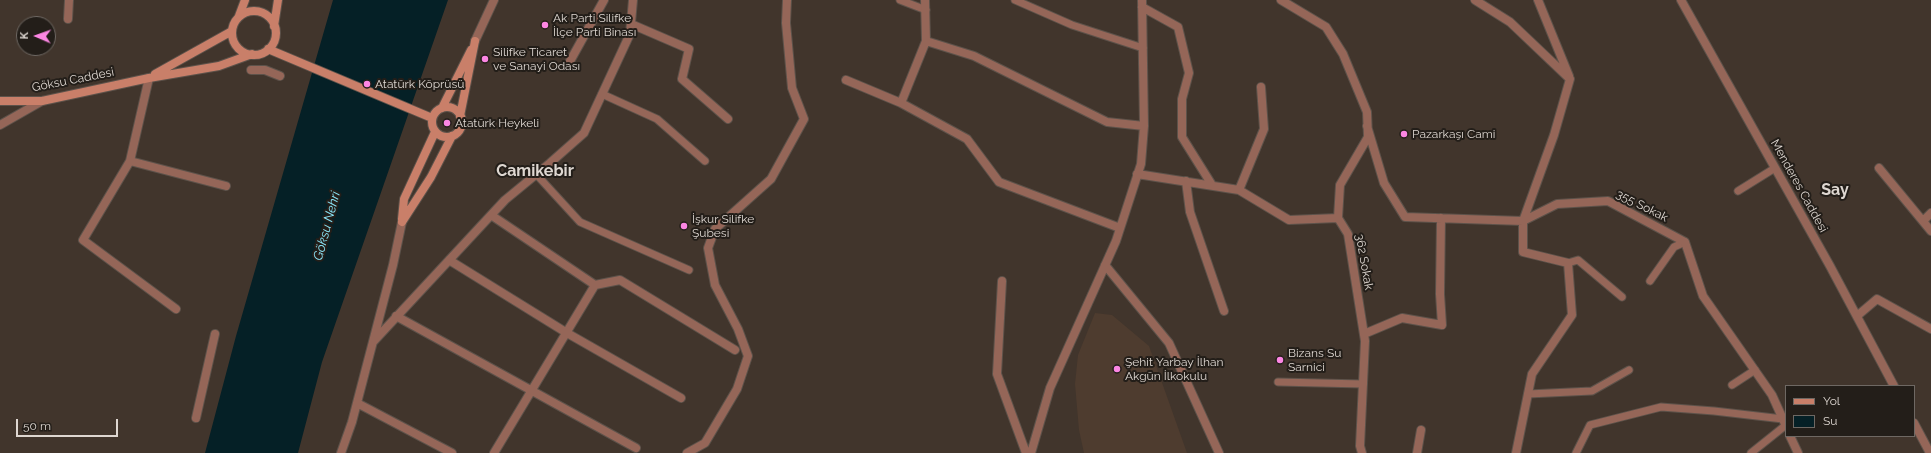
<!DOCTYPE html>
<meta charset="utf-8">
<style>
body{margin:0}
#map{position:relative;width:1931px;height:453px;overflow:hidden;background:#41352c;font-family:Raleway,sans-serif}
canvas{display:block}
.legend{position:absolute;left:1785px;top:385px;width:130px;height:52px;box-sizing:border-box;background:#231e19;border:1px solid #6e6863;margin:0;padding:5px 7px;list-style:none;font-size:12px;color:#ded7d1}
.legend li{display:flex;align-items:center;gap:8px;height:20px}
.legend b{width:20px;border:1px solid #6e6863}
.north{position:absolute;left:16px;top:16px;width:40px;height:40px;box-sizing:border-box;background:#231e19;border:1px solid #6e6863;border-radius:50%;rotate:272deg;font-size:11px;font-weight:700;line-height:16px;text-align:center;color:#ded7d1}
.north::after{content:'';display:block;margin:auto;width:14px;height:18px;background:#fc86e3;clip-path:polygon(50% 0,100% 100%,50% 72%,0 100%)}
.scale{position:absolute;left:16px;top:419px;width:102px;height:18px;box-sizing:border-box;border:2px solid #ded7d1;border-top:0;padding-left:5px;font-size:12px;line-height:14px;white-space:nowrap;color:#ded7d1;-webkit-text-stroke:3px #231e19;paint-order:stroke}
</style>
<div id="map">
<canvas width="1931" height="453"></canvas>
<ul class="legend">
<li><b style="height:5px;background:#c97f69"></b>Yol</li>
<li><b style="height:11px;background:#052026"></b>Su</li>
</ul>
<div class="north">K</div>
<div class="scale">50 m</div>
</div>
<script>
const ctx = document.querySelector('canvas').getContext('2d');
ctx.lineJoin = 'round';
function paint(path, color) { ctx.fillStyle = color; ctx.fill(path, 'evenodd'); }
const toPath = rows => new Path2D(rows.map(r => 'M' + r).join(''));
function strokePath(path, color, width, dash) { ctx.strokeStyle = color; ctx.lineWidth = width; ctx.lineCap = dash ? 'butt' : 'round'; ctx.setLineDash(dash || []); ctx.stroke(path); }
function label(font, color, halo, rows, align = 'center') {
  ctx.font = font + ' Raleway,sans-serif'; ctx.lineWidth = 4; ctx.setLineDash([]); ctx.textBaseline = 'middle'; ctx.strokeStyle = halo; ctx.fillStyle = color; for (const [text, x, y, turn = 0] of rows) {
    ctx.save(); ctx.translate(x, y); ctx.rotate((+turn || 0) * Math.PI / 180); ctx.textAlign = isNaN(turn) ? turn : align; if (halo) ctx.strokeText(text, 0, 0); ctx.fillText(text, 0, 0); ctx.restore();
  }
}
const built = toPath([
 [1095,313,1112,315,1149,346,1187,453,1084,453,1079,430,1075,384,1078,355]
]);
const water = toPath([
 [333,0,448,0,322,362,298,453,205,453,236,336]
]);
const lane = toPath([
 [900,0,926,10],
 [1015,0,1072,25,1143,48],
 [602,94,657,119,705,161],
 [536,174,580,222,689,270],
 [1738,191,1775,168],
 [1568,263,1578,260,1622,297],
 [1650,281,1674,247,1685,242],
 [1278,382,1363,384],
 [1732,385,1755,370],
 [1528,394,1592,391,1629,370],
 [1576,453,1590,425,1661,407,1714,411,1783,419],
 [1751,453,1786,425]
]);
const street = toPath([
 [1281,0,1326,27,1343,54,1367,112,1368,137,1340,185,1338,218,1348,234,1365,341,1360,446,1362,453],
 [1475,0,1510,22,1570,79,1554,135,1523,221,1523,252,1568,263,1572,315,1532,374,1516,453],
 [1538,0,1569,76],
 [1681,0,1830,266,1894,386],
 [1142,7,1178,27,1189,73,1182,99,1182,137,1212,185],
 [68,19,69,0],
 [631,24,689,49,682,79,728,119],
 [475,41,494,0],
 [926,41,974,56,1107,122,1144,126],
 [569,63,604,0],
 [251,70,265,70,280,76],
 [149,78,130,161,83,240,176,309],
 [846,80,901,103,967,139,999,182,1120,228],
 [901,103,926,41,925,0],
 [0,125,42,101],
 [1367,126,1384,183,1405,217,1523,221,1557,204,1608,201,1685,242,1703,296,1772,395,1786,426],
 [130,161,226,186],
 [1879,168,1931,231],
 [1137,174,1239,190,1289,220,1338,218],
 [1186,181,1190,212,1224,311],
 [1239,190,1264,129,1261,87],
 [491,215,595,285,620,280,735,350],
 [1923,221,1931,213],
 [449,260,567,333,681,398],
 [1105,265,1169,343,1219,453],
 [1002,281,997,374,1026,453],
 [396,316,636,448],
 [1857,316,1877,299,1931,329],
 [1364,334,1402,318,1442,325,1440,294,1441,218],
 [373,342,505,200,550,163,584,133,630,34,633,0],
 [357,403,452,453],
 [196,418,215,334],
 [1914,423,1930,453],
 [1790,436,1798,453],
 [341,453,352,422,393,265,402,222],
 [494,453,595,285],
 [687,453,705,443,737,389,748,356,738,329,715,285,708,248,715,229,771,179,804,119,792,88,786,23,787,0],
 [1031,453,1050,388,1116,241,1141,164,1144,126,1142,0],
 [1417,453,1421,430]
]);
const secondary = toPath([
 '232 33a22 22 0 1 1 44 0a22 22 0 1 1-44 0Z',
 [239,16,245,0],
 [274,26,278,0],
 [268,49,432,118],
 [155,74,232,31],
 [0,101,42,101,149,78,219,66,252,54],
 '432 122a15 15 0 1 1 30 0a15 15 0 1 1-30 0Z',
 [442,108,471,50],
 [460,116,475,41],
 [402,219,404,199,435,132],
 [402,222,431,177,452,136]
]);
const markers = [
 [545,25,4,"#fc86e3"],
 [485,59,4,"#fc86e3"],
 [367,84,4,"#fc86e3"],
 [447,123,4,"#fc86e3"],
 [1404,134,4,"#fc86e3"],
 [684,226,4,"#fc86e3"],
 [1280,360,4,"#fc86e3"],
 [1117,369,4,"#fc86e3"]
];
const poiNames = [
 ["Ak Parti Silifke",553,18],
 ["İlçe Parti Binası",553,32],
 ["Silifke Ticaret",493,52],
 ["ve Sanayi Odası",493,66],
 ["Atatürk Köprüsü",375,84],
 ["Atatürk Heykeli",455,123],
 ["Pazarkaşı Cami",1412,134],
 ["İşkur Silifke",692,219],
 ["Şubesi",692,233],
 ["Bizans Su",1288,353],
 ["Sarnici",1288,367],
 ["Şehit Yarbay İlhan",1125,362],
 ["Akgün İlkokulu",1125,376]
];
const streetNames = [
 ["Göksu Caddesi",73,80,-11],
 ["Menderes Caddesi",1799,186,61],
 ["355 Sokak",1642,206,27],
 ["362 Sokak",1364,262,80]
];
const waterNames = [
 ["Göksu Nehri",327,226,-75]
];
const districtNames = [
 ["Camikebir",535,171],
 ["Say",1835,190]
];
paint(built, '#4e3c2f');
paint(water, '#052026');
strokePath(lane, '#5d524a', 9);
strokePath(street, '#5d524a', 10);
strokePath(secondary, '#5d524a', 10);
strokePath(lane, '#956658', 7);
strokePath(street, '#956658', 8);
strokePath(secondary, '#c97f69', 8);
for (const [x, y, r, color] of markers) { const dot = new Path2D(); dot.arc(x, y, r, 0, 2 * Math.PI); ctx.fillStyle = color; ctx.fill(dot); strokePath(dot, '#231e19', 1.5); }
label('12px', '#ded7d1', '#231e19', poiNames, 'left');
label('12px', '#ded7d1', '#231e19', streetNames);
label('italic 13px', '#8be7fa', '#231e19', waterNames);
label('bold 16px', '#ded7d1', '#231e19', districtNames);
</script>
